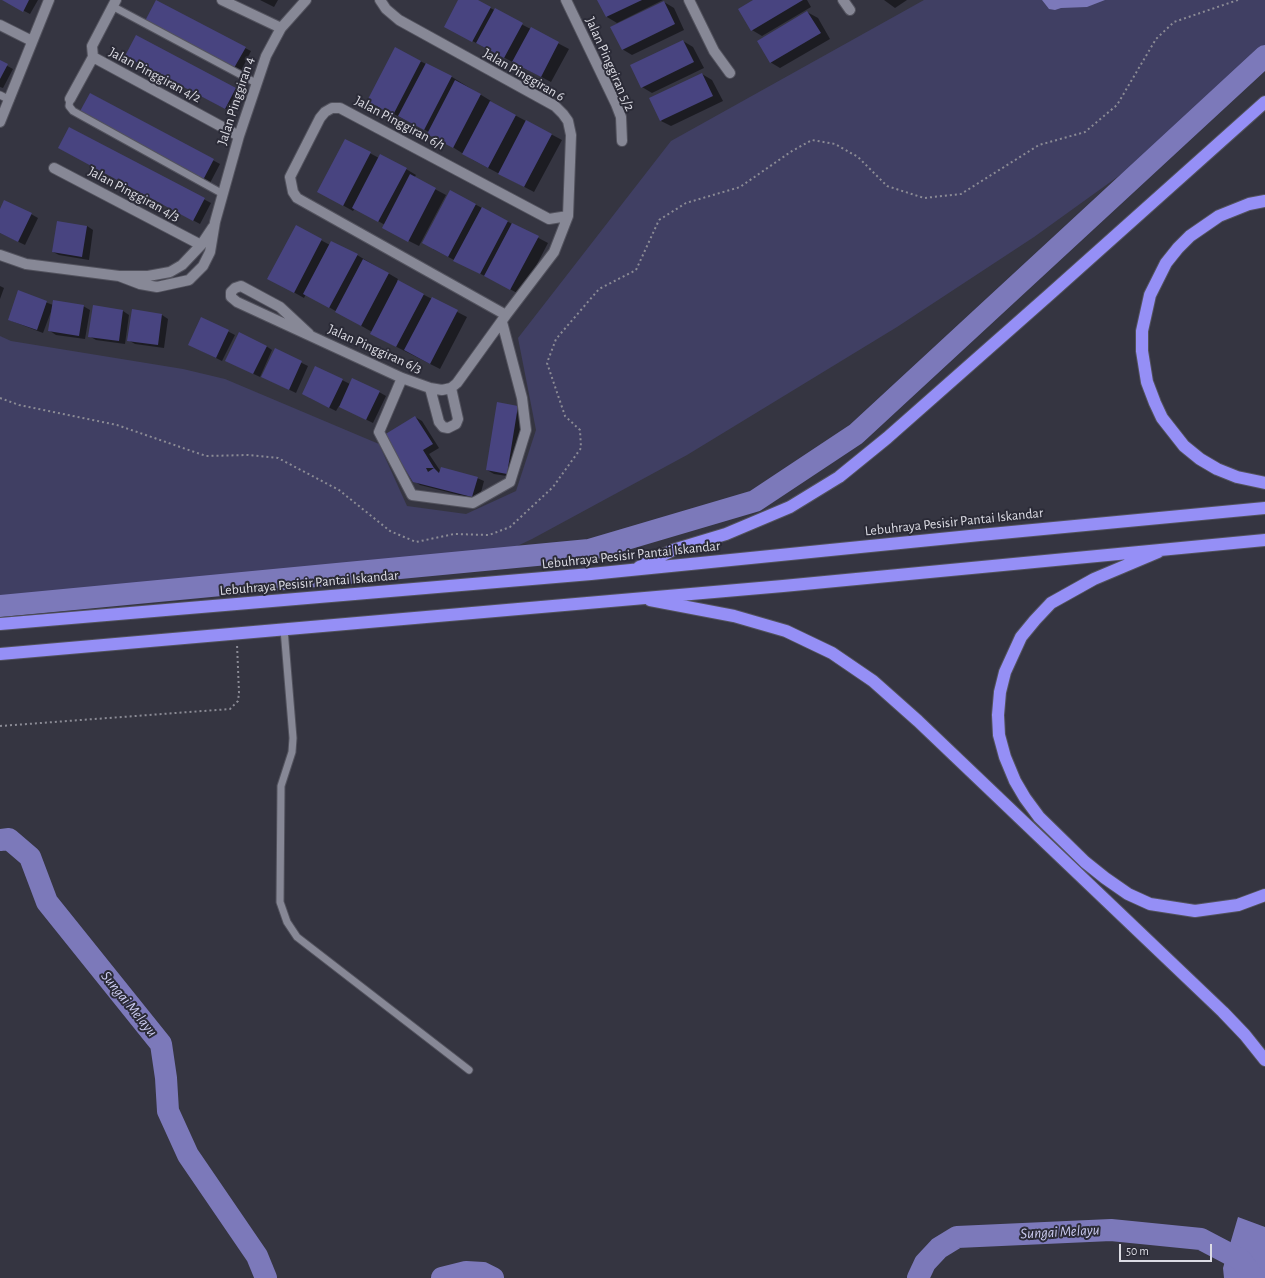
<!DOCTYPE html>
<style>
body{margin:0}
#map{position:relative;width:1265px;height:1278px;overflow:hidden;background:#353541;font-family:"Alegreya Sans",sans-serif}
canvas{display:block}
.scale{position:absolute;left:1119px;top:1244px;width:93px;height:18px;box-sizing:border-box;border:2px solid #dcdce4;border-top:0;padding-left:5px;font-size:12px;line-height:14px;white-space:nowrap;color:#dcdce4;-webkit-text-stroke:3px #2b2b37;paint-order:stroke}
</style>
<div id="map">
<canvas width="1265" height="1278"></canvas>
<div class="scale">50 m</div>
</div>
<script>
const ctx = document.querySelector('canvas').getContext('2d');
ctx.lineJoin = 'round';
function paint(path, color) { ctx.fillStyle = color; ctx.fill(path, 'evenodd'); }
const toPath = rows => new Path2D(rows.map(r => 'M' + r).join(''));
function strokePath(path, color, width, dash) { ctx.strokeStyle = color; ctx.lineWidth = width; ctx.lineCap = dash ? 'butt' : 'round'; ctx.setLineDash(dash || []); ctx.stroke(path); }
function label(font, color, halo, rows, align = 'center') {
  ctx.font = font + ' "Alegreya Sans",sans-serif'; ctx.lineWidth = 4; ctx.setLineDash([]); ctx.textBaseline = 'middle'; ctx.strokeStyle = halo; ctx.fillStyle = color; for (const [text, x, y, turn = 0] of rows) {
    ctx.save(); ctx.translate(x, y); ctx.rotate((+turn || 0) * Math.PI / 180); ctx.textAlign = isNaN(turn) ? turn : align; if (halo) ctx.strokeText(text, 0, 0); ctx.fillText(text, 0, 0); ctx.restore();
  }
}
const green = toPath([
 [924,0,1265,0,1265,54,1189,124,1134,165,1034,237,897,327,687,455,532,539,515,547,500,552,434,562,0,598,0,336,11,341,183,369,225,379,379,444,407,506,466,514,516,491,536,430,518,338,671,141]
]);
const water = toPath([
 [1042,0,1105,0,1087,7,1061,8,1055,10,1049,9],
 [1238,1217,1265,1227,1265,1278,1224,1278,1223,1268]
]);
const shadow = toPath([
 [3,0,38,0,30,14],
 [260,0,278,0,274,7],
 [459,0,475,0,569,49,551,82,455,32],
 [598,0,663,0,617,23,607,17],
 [755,0,807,0,811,7,762,36,752,30],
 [884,0,907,0,895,8],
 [664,2,674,8,684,30,632,55,622,49],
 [807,12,818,18,830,39,780,68,770,62],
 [152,24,245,48,251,51,241,71],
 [683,41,693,47,704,68,652,93,642,87],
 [396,49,452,77,491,101,490,102,562,140,534,192,473,160,429,132,378,106],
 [132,59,235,89,242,92,231,112],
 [0,62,13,69,3,88,0,87],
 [702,74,712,80,723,101,671,126,661,121],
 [91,94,220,164,210,183,81,113],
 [70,128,211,203,200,224,59,148],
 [345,140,379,158,406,169,416,175,414,178,446,195,419,246,393,233,385,225,355,208,353,211,328,197],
 [450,191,548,243,521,295,433,249],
 [0,211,31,214,38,218,25,245,0,233],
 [87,226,93,230,89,260,59,255,53,252],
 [296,227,330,245,357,255,398,279,397,281,467,317,440,369,381,339,372,332,306,294,304,298,279,284],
 [0,286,4,288,0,299],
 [19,292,53,305,83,306,90,310,85,339,56,335,50,331,52,309,43,333,9,320],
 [133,310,162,315,168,319,164,348,135,344,128,340],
 [123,311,129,315,125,344,96,340,89,336],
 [202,318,235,335,222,361,196,348],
 [266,346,272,350,260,377,233,364],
 [275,350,308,366,296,393,269,380],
 [316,367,350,384,379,392,386,396,373,423,339,406,336,411,310,398],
 [517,407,524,411,513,477,494,474,487,470],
 [415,417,422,421,439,448,429,454,441,472,477,478,484,481,479,500,420,485,414,481]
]);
const river = toPath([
 [0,606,589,550,755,501,856,434,1265,56],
 [0,840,9,839,30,857,47,902,161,1044,166,1078,168,1111,188,1155,257,1256,266,1278],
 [442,1278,466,1272,483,1273,493,1278],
 [918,1278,925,1263,939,1248,957,1237,1111,1230,1201,1239,1241,1260,1254,1278]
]);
const building = toPath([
 [2,0,29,0,23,12],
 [156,0,246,47,234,68,145,21],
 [458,0,478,0,491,7,472,42,444,27],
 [597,0,642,0,606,17],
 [753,0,803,0,751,31,738,9],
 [664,1,675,24,622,50,610,27],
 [495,8,523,23,504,58,476,43],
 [807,11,821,33,770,63,757,41],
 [531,27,559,42,541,77,512,62],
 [136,35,236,88,225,109,125,56],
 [683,40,694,62,641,88,630,65],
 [395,47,421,61,393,115,367,101],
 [0,60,8,64,0,79],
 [426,63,452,76,424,130,398,116],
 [702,73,713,96,660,121,649,98],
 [455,80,481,94,453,148,427,134],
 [90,93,214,159,203,180,79,113],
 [490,101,516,115,488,168,462,154],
 [526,120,552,134,524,187,498,174],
 [69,127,205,198,193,221,58,148],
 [345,139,371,152,343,206,317,192],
 [380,154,407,168,378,222,352,208],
 [410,174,436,188,408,242,382,228],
 [450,190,476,204,448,257,422,243],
 [4,200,32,213,18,242,0,233,0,209],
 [482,207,508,221,480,274,453,261],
 [57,221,87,226,82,257,52,252],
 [512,223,539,236,510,290,484,276],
 [296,225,322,239,294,293,267,279],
 [331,241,358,254,329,308,303,294],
 [363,259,389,273,361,326,335,312],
 [398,280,424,294,396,347,370,334],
 [18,290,47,301,37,330,8,320],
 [432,297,458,310,430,364,404,350],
 [53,300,84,305,79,336,48,331],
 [93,305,123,310,119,341,88,337],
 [132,309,162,314,158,345,127,341],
 [201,317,229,330,216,358,188,345],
 [239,332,267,346,253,374,225,361],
 [275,348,302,361,289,390,261,377],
 [315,366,343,379,329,408,302,394],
 [352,378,380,391,366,420,339,407],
 [497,402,518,406,507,474,486,470],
 [415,416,433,444,423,450,434,468,426,468,428,472,434,468,439,473,441,467,478,477,472,497,413,482,384,435]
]);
const path = toPath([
 [0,398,19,405,117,425,206,456,248,455,278,458,339,490,390,531,416,542,454,534,489,535,510,527,553,487,581,448,580,430,565,416,547,363,556,339,599,289,636,270,659,220,686,203,740,187,792,151,812,140,835,144,858,157,887,186,924,198,961,194,1039,145,1085,132,1117,105,1156,39,1174,22,1238,0],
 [0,726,230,709,238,701,239,693,237,644]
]);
const lane = toPath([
 [112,6,256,83],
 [0,95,10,100],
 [70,99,69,106,73,111,223,194],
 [284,629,293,738,292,752,281,786,280,902,287,922,297,937,469,1070]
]);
const street = toPath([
 [222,0,281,28],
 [566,0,616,104,621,117,622,141],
 [689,0,714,51,730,73],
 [843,0,850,10],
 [0,25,32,41],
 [93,57,239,136],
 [93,57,92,46,116,0],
 [70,99,93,57],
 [0,122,49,0],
 [54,168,201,245],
 [0,255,26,264,119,276,148,276,170,272,182,265,201,245,213,227],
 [119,276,140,284,157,287,189,280,203,266,210,252,215,222,239,136,266,56,281,28,306,0],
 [506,315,297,198,293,192,290,177,320,118,325,112,332,108,340,108,549,219,568,216],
 [309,334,280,307,241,286,235,288,231,292,231,297,237,302,402,378,430,388,442,390,451,388,457,383,506,315,554,252,568,216,571,135,568,121,563,114,555,106,399,20,386,9,380,0],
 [402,378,379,432,412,495,473,503,510,482,526,430,522,398,502,322],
 [430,388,439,422,443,427,448,428,456,424,458,419,451,388]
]);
const highway = toPath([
 [1265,201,1249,204,1219,216,1190,236,1178,248,1166,263,1150,295,1142,331,1142,351,1147,382,1155,403,1162,418,1184,446,1200,459,1217,469,1237,477,1265,483],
 [1158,552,1094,579,1051,603,1035,620,1021,637,1005,672,1000,692,998,715,999,735,1005,757,1015,781,1025,798,1039,817,1085,862,1105,878,1128,894,1150,904,1195,911,1238,905,1265,895],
 [639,567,673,550,726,534,790,507,839,477,887,438,1049,295,1265,102],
 [650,600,734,616,786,631,832,653,873,681,918,721,1223,1012,1245,1035,1265,1060],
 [0,624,591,574,980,535,1265,508],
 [0,654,783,586,1265,540]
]);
const streetNames = [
 ["Jalan Pinggiran 5/2",610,64,66],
 ["Jalan Pinggiran 4/2",155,75,28],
 ["Jalan Pinggiran 6",524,75,30],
 ["Jalan Pinggiran 4",236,101,-72],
 ["Jalan Pinggiran 6/1",400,123,28],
 ["Jalan Pinggiran 4/3",134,194,28],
 ["Jalan Pinggiran 6/3",375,349,24],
 ["Lebuhraya Pesisir Pantai Iskandar",954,522,-6],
 ["Lebuhraya Pesisir Pantai Iskandar",631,555,-6],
 ["Lebuhraya Pesisir Pantai Iskandar",309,583,-5]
];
const waterNames = [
 ["Sungai Melayu",129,1004,51],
 ["Sungai Melayu",1060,1232,-3]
];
paint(green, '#403f63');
paint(water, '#7c79ba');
paint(shadow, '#0007');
strokePath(river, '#7c79ba', 22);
paint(building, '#484480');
strokePath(lane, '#52525d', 9);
strokePath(street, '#52525d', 12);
strokePath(highway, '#52525d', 14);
strokePath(path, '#8b8b95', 2, [2, 3]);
strokePath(lane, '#878896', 7);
strokePath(street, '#878896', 10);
strokePath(highway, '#958ff6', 12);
label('14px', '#dcdce4', '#2b2b37', streetNames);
label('italic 15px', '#ccccf1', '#2b2b37', waterNames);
</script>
